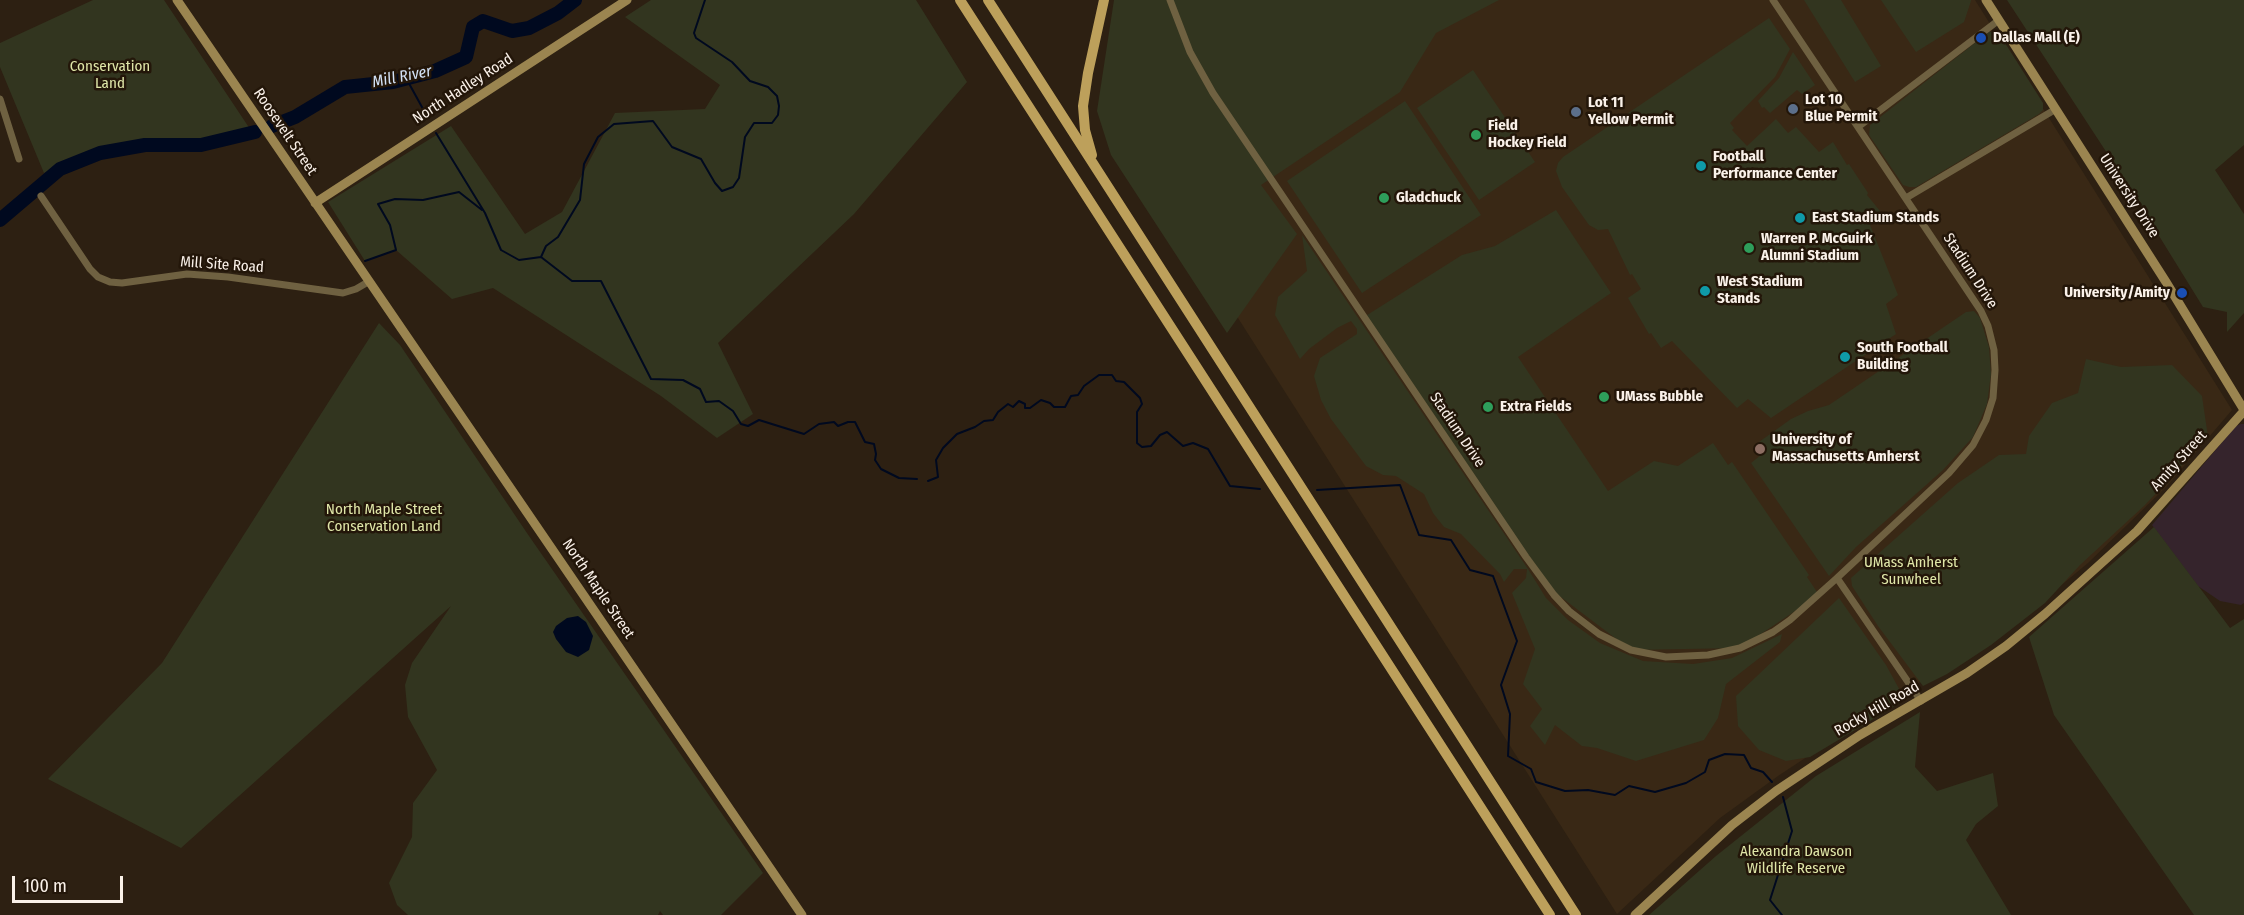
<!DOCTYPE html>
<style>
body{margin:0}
#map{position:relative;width:2244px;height:915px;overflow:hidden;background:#2d2012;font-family:"Fira Sans Condensed",sans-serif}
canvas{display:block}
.scale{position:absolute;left:12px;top:876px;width:111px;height:27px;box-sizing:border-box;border:3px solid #faf1e9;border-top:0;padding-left:8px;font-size:18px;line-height:21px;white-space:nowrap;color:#faf1e9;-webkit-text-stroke:4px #231609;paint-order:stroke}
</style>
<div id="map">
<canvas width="2244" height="915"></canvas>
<div class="scale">100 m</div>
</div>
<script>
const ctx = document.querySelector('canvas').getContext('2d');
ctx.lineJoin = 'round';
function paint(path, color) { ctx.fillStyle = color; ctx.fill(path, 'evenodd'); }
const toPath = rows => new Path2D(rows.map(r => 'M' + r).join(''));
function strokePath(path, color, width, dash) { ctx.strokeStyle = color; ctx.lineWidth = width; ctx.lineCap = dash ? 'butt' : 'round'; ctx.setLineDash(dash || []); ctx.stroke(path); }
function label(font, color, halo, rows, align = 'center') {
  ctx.font = font + ' "Fira Sans Condensed",sans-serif'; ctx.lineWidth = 5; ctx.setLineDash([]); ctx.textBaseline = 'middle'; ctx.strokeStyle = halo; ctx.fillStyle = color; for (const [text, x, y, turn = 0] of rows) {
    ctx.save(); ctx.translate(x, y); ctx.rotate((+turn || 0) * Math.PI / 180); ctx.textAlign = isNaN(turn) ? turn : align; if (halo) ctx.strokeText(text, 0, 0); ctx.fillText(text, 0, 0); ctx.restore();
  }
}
const commercial = toPath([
 [2241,424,2244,424,2244,603,2241,605,2220,601,2198,586,2152,525,2236,426]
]);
const built = toPath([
 [1138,0,1975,0,2232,410,2166,487,2088,563,2041,602,1778,776,1720,818,1617,914,1128,145]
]);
const green = toPath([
 [93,0,164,0,254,135,222,145,130,150,83,156,44,173,0,67,0,43],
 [651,0,916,0,967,82,854,214,718,343,753,414,717,438,661,396,493,288,452,299,396,250,365,261,328,202,451,126,525,234,562,212,615,113,705,109,720,85,625,17],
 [1114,0,1499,0,1436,33,1400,92,1261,185,1297,234,1227,333,1111,155,1097,111],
 [1804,0,1841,0,1881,66,1855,82],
 [1881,0,1971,0,1971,1,1964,22,1916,52],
 [2007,0,2244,0,2244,145,2215,170,2244,214,2244,313,2227,332,2227,312,2203,307,2122,176],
 [1769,18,1790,49,1775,77,1730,123,1734,128,1732,130,1747,146,1776,119,1788,133,1796,127,1819,152,1833,142,1847,165,1849,164,1868,193,1867,195,1884,216,1870,225,1898,295,1886,304,1896,334,1771,418,1748,399,1737,408,1672,341,1661,348,1651,333,1649,334,1628,298,1641,289,1632,274,1630,275,1608,229,1598,230,1589,225,1562,187,1556,171,1558,163,1563,157],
 [1994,31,2000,35,2043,103,2043,110,2039,114,1916,187,1909,187,1903,185,1869,135,1870,125,1989,32],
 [1793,52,1815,85,1802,94,1797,90,1770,113,1764,107,1762,108,1758,101,1779,78],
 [1473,70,1535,162,1479,200,1417,108],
 [1405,101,1481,215,1362,293,1287,181],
 [1556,210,1611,293,1518,357,1608,491,1654,461,1678,466,1713,443,1728,465,1732,462,1809,575,1807,577,1819,595,1740,648,1631,650,1549,588,1364,317,1462,255,1495,246],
 [1302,235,1528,569,1546,598,1568,620,1600,643,1643,661,1693,664,1732,658,1782,634,1780,642,1726,684,1718,718,1704,740,1636,761,1597,748,1582,746,1555,725,1545,745,1530,726,1542,709,1523,684,1535,649,1512,593,1526,578,1527,569,1514,569,1504,582,1500,574,1461,534,1444,527,1433,513,1424,494,1396,476,1383,475,1366,466,1331,419,1321,400,1314,376,1320,358,1357,334,1357,329,1351,321,1337,328,1309,349,1300,359,1275,315,1278,297,1307,271],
 [1974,311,1980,318,1989,347,1991,374,1987,404,1973,437,1943,470,1856,547,1829,576,1751,463,1766,451,1759,442,1791,419,1808,411,1829,405,1966,312],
 [379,323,400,345,529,536,763,873,721,915,663,915,660,911,658,915,408,915,397,905,389,883,412,837,413,803,437,770,408,717,405,685,412,663,451,606,181,848,48,779,162,663],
 [2086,359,2121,367,2172,365,2202,396,2208,437,2145,505,2080,565,2045,603,1991,645,1947,674,1923,686,1878,626,1852,586,1851,578,1958,483,1999,455,2026,454,2029,436,2052,403,2078,393],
 [2154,527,2230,628,2244,619,2244,915,2194,915,2054,715,2029,637],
 [1839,598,1886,665,1903,696,1900,703,1810,757,1786,761,1759,750,1738,726,1736,696],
 [1920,712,1915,767,1937,791,1993,773,1998,806,1976,824,1966,840,2011,915,1649,915,1716,856,1816,776]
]);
const water = toPath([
 [578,616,586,622,593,636,589,650,578,657,566,652,556,639,553,632,556,626,567,618]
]);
const stream = toPath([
 [406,78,428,118],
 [436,133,485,213,501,250,519,260,541,257,572,281,601,281,651,379,683,380,700,389,706,402,719,401,733,411,741,424,748,426,759,420,804,434,819,424,834,422,838,426,848,422,855,422,865,442,874,444,876,454,875,460,881,469,899,478,917,479],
 [541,257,546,246,558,237,580,200,584,164,598,137,614,124,653,121,672,147,701,159,715,183,722,191,733,187,739,178,745,137,754,123,772,123,778,115,779,106,777,96,768,87,750,81,732,62,696,38,694,33,705,0],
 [365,261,396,250,390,225,378,204,395,199,423,200,459,192,482,210],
 [928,481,938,477,936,460,943,448,957,434,975,427,984,421,993,420,998,412,1008,404,1013,407,1019,401,1025,404,1025,408,1030,408,1041,400,1050,403,1054,407,1065,407,1071,396,1078,395,1084,386,1099,375,1112,375,1116,381,1124,382,1140,398,1142,404,1137,412,1137,443,1142,447,1151,446,1160,435,1167,432,1183,446,1193,443,1208,449,1230,486,1260,489],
 [1317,490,1400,485,1419,535,1451,540,1470,570,1493,576,1517,641,1501,685,1510,714,1508,756,1531,769,1536,782,1565,791,1588,790,1615,795,1629,786,1655,792,1686,783,1705,772,1709,760,1725,754,1744,755,1751,768,1763,772,1772,782],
 [1782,915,1770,900,1792,831,1783,797]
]);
const river = toPath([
 [272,126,295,117,345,87,393,82,435,71,466,57,473,27,483,21,512,31,529,28,558,13,575,0],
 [0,220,60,169,100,153,145,145,201,145,255,132]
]);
const street = toPath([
 [1170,0,1190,52,1213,93,1526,557,1554,595,1569,611,1599,634,1631,650,1666,657,1708,655,1740,648,1773,632,1790,620,1837,578],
 [1773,0,1981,311,1988,326,1994,350,1995,370,1993,398,1986,420,1973,445,1949,473,1837,578,1921,701],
 [0,99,19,159],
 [1858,127,1999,20],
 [41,196,90,269,98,277,110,282,122,283,187,274,228,277,343,293,356,289,368,282],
 [1906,198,2056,109]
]);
const secondary = toPath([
 [177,0,802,915],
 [1986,0,2166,282,2244,410],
 [315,203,627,0],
 [1635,915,1732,825,1776,791,1860,735,1967,673,2006,646,2045,614,2137,531,2244,411]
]);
const primary = toPath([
 [960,0,1550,915],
 [988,0,1576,915],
 [1092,155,1085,130,1083,106,1088,73,1104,0]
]);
const markers = [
 [1981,38,6,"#1a4fb4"],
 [1793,109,6,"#5c6f8a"],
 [1576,112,6,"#5c6f8a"],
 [1476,135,6,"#2e9e5b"],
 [1701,166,6,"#0f9aa8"],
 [1384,198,6,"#2e9e5b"],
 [1800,218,6,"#0f9aa8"],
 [1749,248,6,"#2e9e5b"],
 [1705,291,6,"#0f9aa8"],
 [2182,293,6,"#1a4fb4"],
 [1845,357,6,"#0f9aa8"],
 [1604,397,6,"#2e9e5b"],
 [1488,407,6,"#2e9e5b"],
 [1760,449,6,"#8d6e63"]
];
const poiNames = [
 ["Dallas Mall (E)",1993,38],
 ["Lot 10",1805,100],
 ["Blue Permit",1805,117],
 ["Lot 11",1588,103],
 ["Yellow Permit",1588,120],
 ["Field",1488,126],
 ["Hockey Field",1488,143],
 ["Football",1713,157],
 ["Performance Center",1713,174],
 ["Gladchuck",1396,198],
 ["East Stadium Stands",1812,218],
 ["Warren P. McGuirk",1761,239],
 ["Alumni Stadium",1761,256],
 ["West Stadium",1717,282],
 ["Stands",1717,299],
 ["University/Amity",2170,293,"right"],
 ["South Football",1857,348],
 ["Building",1857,365],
 ["UMass Bubble",1616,397],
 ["Extra Fields",1500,407],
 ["University of",1772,440],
 ["Massachusetts Amherst",1772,457]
];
const parkNames = [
 ["Conservation",110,67],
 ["Land",110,84],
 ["North Maple Street",384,510],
 ["Conservation Land",384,527],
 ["UMass Amherst",1911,563],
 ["Sunwheel",1911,580],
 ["Alexandra Dawson",1796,852],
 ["Wildlife Reserve",1796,869]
];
const streetNames = [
 ["North Hadley Road",463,89,-33],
 ["Roosevelt Street",285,132,56],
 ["University Drive",2129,196,57],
 ["Mill Site Road",222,265,4],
 ["Stadium Drive",1970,271,57],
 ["Stadium Drive",1457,430,56],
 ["Amity Street",2179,461,-48],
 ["North Maple Street",598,589,56],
 ["Rocky Hill Road",1877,709,-30]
];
const waterNames = [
 ["Mill River",402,77,-11]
];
paint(commercial, '#35242c');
paint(built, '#392815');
paint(green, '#32351f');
paint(water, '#00091f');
strokePath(stream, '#00091f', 2);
strokePath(river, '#00091f', 14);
strokePath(street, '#6f6141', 7);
strokePath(secondary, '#9b8550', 9);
strokePath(primary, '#bda05b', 10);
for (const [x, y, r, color] of markers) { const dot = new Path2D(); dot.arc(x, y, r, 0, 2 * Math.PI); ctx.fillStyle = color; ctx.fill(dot); strokePath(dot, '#231609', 2); }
label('bold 15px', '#faf1e9', '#231609', poiNames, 'left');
label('15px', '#dfe6a8', '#231609', parkNames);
label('15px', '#faf1e9', '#231609', streetNames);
label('italic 16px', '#d3e2f7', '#231609', waterNames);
</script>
